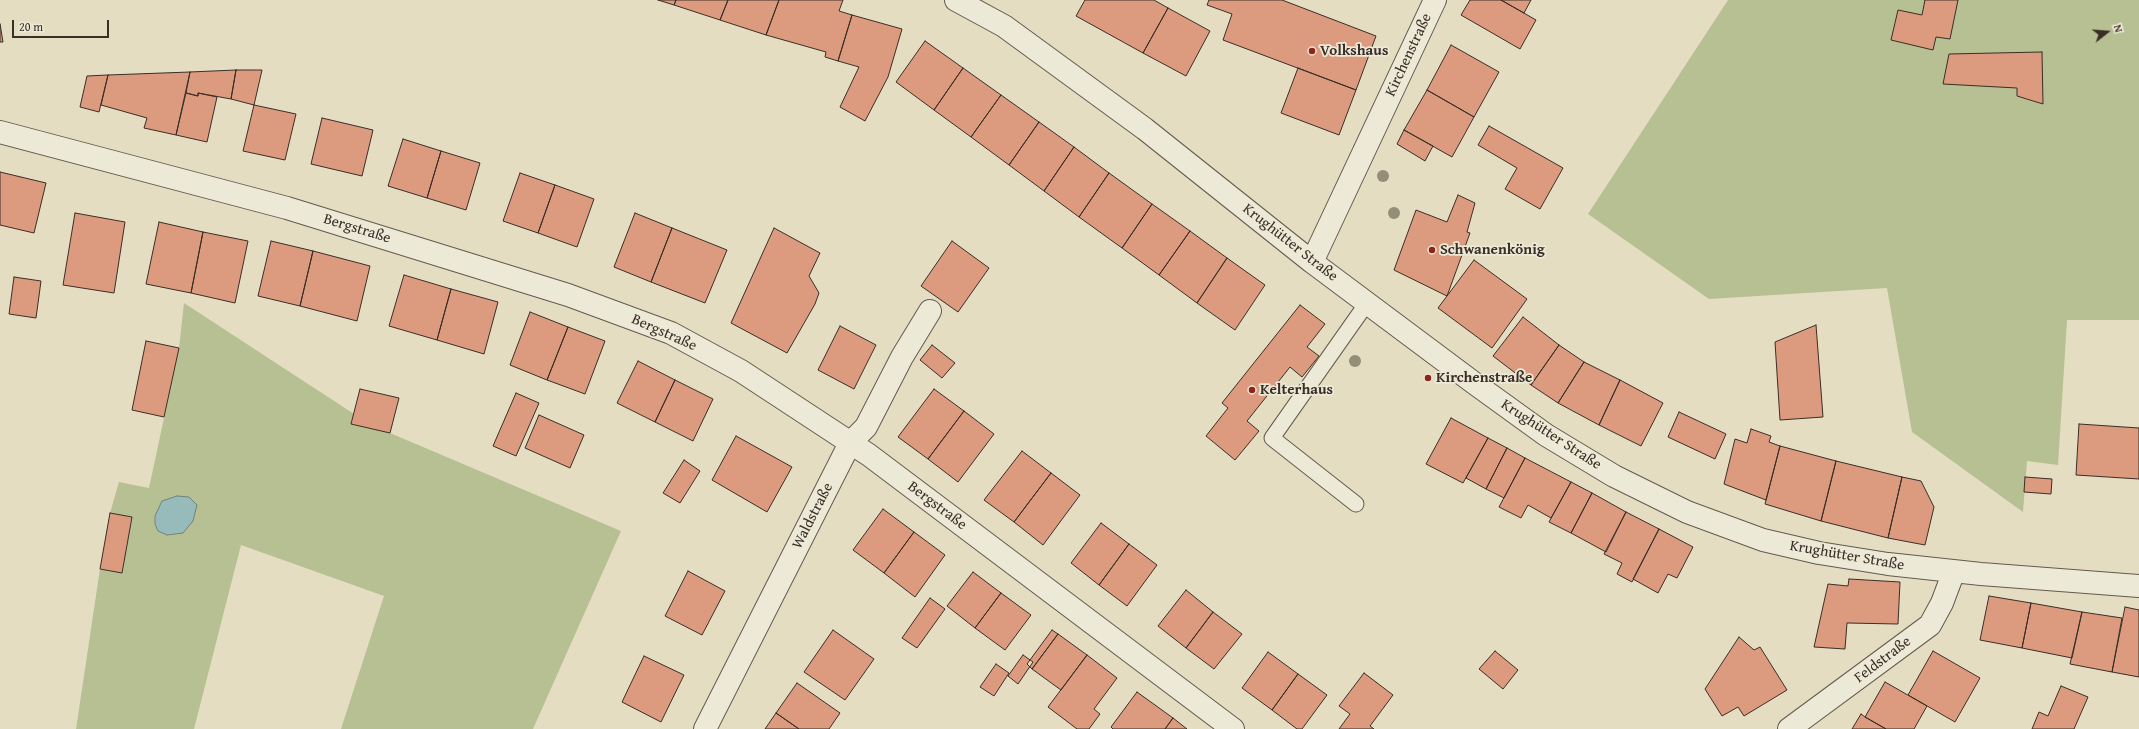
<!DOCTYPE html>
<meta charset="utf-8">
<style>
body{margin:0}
#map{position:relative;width:2139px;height:729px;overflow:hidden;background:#e4ddc2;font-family:"Gentium Book Plus",serif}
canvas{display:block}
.north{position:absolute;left:2087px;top:12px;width:40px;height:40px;-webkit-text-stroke:3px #ede9d7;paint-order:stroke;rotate:73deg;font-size:11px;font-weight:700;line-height:16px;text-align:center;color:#3a2e27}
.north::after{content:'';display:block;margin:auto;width:14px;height:18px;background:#3a2e27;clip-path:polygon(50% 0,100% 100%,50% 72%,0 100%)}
.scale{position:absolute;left:12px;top:20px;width:97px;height:18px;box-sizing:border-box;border:2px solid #3a2e27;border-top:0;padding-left:5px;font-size:12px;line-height:14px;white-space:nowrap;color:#3a2e27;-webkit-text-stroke:3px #ede9d7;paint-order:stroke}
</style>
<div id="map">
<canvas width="2139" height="729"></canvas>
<div class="north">N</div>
<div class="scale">20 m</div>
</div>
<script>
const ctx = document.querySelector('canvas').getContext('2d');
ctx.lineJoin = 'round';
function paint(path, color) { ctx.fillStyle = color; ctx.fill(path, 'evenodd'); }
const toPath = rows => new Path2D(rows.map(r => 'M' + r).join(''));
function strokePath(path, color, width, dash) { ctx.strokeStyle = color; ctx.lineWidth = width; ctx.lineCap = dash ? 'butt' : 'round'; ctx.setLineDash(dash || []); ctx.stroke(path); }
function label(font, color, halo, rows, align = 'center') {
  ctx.font = font + ' "Gentium Book Plus",serif'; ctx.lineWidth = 3.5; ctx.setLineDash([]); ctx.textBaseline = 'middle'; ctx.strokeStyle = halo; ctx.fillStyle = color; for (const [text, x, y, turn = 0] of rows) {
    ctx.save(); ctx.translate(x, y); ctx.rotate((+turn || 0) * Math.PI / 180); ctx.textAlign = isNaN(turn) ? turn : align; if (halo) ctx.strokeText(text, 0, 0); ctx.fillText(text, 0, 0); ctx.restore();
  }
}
const green = toPath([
 [1728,0,2139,0,2139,320,2067,320,2058,465,2027,461,2023,512,1912,432,1887,288,1709,299,1588,214],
 [184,303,354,414,351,424,390,433,621,531,533,729,341,729,384,596,241,545,194,729,76,729,100,569,122,573,132,517,110,513,119,482,149,488,179,348]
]);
const water = toPath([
 [177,496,189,497,197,505,193,521,183,533,167,535,158,531,155,524,155,516,162,501,177,496]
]);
const building = toPath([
 [658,0,676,0,674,5,658,0],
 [676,0,728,0,720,20,674,5,676,0],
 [728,0,779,0,766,35,720,20,728,0],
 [779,0,843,0,839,11,852,15,838,61,825,57,826,52,766,35,779,0],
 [1085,0,1154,0,1168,8,1143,53,1076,16,1085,0],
 [1209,0,1282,0,1376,36,1356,90,1223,40,1232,14,1207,5,1209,0],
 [1470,0,1501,0,1536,20,1520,49,1461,15,1470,0],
 [1501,0,1531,0,1524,13,1501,0],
 [1925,0,1958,0,1950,39,1936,37,1933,50,1891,40,1898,10,1922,15,1925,0],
 [1168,8,1210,31,1186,76,1143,53,1168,8],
 [852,15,902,29,888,77,865,121,840,107,859,67,838,61,852,15],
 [0,24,3,42,0,42,0,24],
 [925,41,963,68,934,110,896,82,925,41],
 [1451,45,1499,72,1474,117,1427,90,1451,45],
 [2042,52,2043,104,2017,96,2017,88,1943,84,1949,54,2042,52],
 [963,68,1001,95,971,137,934,110,963,68],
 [1298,68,1356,90,1339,135,1281,113,1298,68],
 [236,70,262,70,254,105,231,99,236,70],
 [236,70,231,99,198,93,198,96,186,93,190,72,236,70],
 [190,72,176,135,144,128,147,118,101,105,108,75,190,72],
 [108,75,99,112,80,107,87,76,108,75],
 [1427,90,1474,117,1452,157,1404,130,1427,90],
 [186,93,198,96,198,93,217,97,207,142,176,135,186,93],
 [1001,95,1039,122,1009,165,971,137,1001,95],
 [254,105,296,114,285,160,243,151,254,105],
 [322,118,373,130,362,176,311,164,322,118],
 [1039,122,1074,147,1044,191,1009,165,1039,122],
 [1489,126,1563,168,1540,209,1505,189,1517,168,1478,145,1489,126],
 [1404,130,1433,146,1425,161,1397,144,1404,130],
 [403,139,441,151,427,198,388,186,403,139],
 [1074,147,1109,173,1079,217,1044,191,1074,147],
 [441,151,480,163,466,210,427,198,441,151],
 [0,172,46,183,34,233,0,225,0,172],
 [520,173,555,185,538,233,503,221,520,173],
 [1109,173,1152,204,1122,248,1079,217,1109,173],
 [555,185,594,199,577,247,538,233,555,185],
 [1458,195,1475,203,1467,232,1470,233,1447,296,1394,270,1416,210,1447,222,1458,195],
 [1152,204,1190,231,1159,275,1122,248,1152,204],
 [75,213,125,222,114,293,63,285,75,213],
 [635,213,672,228,651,282,614,267,635,213],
 [159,222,203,232,191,293,146,284,159,222],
 [672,228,727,250,705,303,651,282,672,228],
 [774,228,820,253,809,276,819,293,815,304,787,353,731,323,774,228],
 [1190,231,1227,258,1197,303,1159,275,1190,231],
 [203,232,248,241,235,303,191,293,203,232],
 [271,241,313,251,300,306,258,296,271,241],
 [952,241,989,268,958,312,921,286,952,241],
 [313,251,370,266,357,321,300,306,313,251],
 [1227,258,1265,285,1235,330,1197,303,1227,258],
 [1474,260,1527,299,1492,348,1438,308,1474,260],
 [404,275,451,289,437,340,389,326,404,275],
 [14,277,41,281,36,318,9,314,14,277],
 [451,289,498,302,484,354,437,340,451,289],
 [1300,305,1325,324,1307,347,1319,356,1302,377,1290,367,1247,421,1259,431,1235,460,1206,436,1228,408,1222,403,1300,305],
 [530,312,568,327,547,380,510,365,530,312],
 [1523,317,1559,345,1531,385,1493,356,1523,317],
 [1816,325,1823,417,1780,420,1775,342,1816,325],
 [840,326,876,345,854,389,818,370,840,326],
 [568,327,605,341,585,394,547,380,568,327],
 [146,341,179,348,164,417,132,410,146,341],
 [932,345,955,363,942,378,920,360,932,345],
 [1559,345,1584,362,1558,403,1531,385,1559,345],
 [638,361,675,380,655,422,617,403,638,361],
 [1584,362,1620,380,1599,425,1558,403,1584,362],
 [675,380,713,399,693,441,655,422,675,380],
 [1620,380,1663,403,1641,446,1599,425,1620,380],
 [360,389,399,398,390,433,351,424,360,389],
 [934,389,964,411,928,459,898,437,934,389],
 [516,393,539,403,516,456,493,446,516,393],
 [964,411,994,434,958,482,928,459,964,411],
 [1679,412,1726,434,1715,459,1668,437,1679,412],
 [539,415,584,435,570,468,525,448,539,415],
 [1451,418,1488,438,1463,483,1426,464,1451,418],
 [2079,424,2139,428,2139,479,2076,475,2079,424],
 [1751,429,1771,436,1769,442,1780,446,1766,500,1724,484,1735,439,1747,443,1751,429],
 [736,436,792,467,767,512,712,480,736,436],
 [1488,438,1507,448,1486,489,1466,478,1488,438],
 [1780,446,1836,461,1821,521,1765,504,1780,446],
 [1507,448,1525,458,1504,498,1486,489,1507,448],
 [1022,451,1051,473,1014,522,984,500,1022,451],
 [1525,458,1571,482,1551,518,1528,505,1521,518,1499,507,1525,458],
 [684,460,700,471,680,503,663,493,684,460],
 [1836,461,1902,477,1888,538,1821,521,1836,461],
 [1051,473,1080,495,1043,545,1014,522,1051,473],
 [1902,477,1921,481,1934,507,1925,545,1888,538,1902,477],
 [2025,477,2052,479,2051,494,2024,492,2025,477],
 [1571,482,1592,493,1571,533,1549,522,1571,482],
 [1592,493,1626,512,1606,552,1571,533,1592,493],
 [883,509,914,532,884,573,853,550,883,509],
 [1626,512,1659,529,1632,582,1617,574,1622,563,1604,554,1626,512],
 [110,513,132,517,122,573,100,569,110,513],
 [1101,523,1129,544,1099,585,1071,563,1101,523],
 [1659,529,1693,547,1677,578,1668,574,1658,593,1633,579,1659,529],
 [914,532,945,555,915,597,884,573,914,532],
 [1129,544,1157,565,1127,606,1099,585,1129,544],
 [688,571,725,591,702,635,665,616,688,571],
 [973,572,1001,593,975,628,947,606,973,572],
 [1849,579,1900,582,1898,624,1847,623,1845,649,1814,647,1828,584,1848,586,1849,579],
 [1186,590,1213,612,1186,648,1158,626,1186,590],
 [1001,593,1031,615,1005,650,975,628,1001,593],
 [1989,596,2031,603,2022,648,1980,640,1989,596],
 [930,598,945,609,917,648,902,638,930,598],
 [2031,603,2082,612,2072,658,2022,648,2031,603],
 [2125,607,2139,610,2139,677,2112,672,2125,607],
 [1213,612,1242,634,1214,669,1186,648,1213,612],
 [2082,612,2122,618,2112,672,2070,664,2082,612],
 [833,630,874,659,845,700,804,672,833,630],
 [1052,630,1058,634,1032,669,1027,664,1052,630],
 [1058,634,1087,655,1061,690,1032,669,1058,634],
 [1739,637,1754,650,1760,647,1787,690,1744,716,1738,707,1722,716,1705,689,1739,637],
 [1495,651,1518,670,1503,689,1479,669,1495,651],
 [1933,651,1980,678,1955,722,1908,695,1933,651],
 [1268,652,1298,674,1272,710,1242,688,1268,652],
 [1023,655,1033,662,1018,684,1008,676,1023,655],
 [1087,655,1117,678,1094,709,1100,714,1089,729,1077,729,1048,707,1087,655],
 [644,656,684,675,661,722,622,702,644,656],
 [996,664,1009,673,994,696,980,687,996,664],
 [1364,673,1393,695,1370,726,1374,729,1339,729,1350,714,1339,706,1364,673],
 [1298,674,1327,695,1302,729,1297,729,1272,710,1298,674],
 [1885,682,1927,706,1914,729,1886,729,1865,717,1885,682],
 [797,683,840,713,829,729,799,729,776,713,797,683],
 [2061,686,2088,697,2074,729,2032,729,2039,712,2048,716,2061,686],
 [1137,692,1173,718,1165,729,1113,729,1111,727,1137,692],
 [776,713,799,729,765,729,776,713],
 [1861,714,1865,717,1886,729,1852,729,1861,714],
 [1173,718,1187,729,1165,729,1173,718]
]);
const service = toPath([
 [1356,504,1272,438,1367,303]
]);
const minor = toPath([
 [956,0,1004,26,1145,129,1312,262,1474,383,1546,435,1614,476,1687,512,1763,540,1819,553,1888,564,1981,574,2139,586],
 [0,132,287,208,568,295,671,333,741,371,869,455,1233,729],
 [1312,262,1435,0],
 [705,729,850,443,866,427,902,357,930,311],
 [1789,729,1930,625,1942,603,1954,571]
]);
const trees = [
 [1383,176],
 [1394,213],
 [1355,361]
];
const markers = [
 [1312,51,4,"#8f2418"],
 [1432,250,4,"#8f2418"],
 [1428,378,4,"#8f2418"],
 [1252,390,4,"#8f2418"]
];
const poiNames = [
 ["Volkshaus",1320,51],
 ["Schwanenkönig",1440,250],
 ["Kirchenstraße",1436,378],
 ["Kelterhaus",1260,390]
];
const streetNames = [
 ["Kirchenstraße",1409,55,-65],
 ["Bergstraße",357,229,17],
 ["Krughütter Straße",1290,243,38],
 ["Bergstraße",664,333,24],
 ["Krughütter Straße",1551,435,33],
 ["Bergstraße",937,506,37],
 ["Waldstraße",813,516,-63],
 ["Krughütter Straße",1847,556,10],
 ["Feldstraße",1883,660,-37]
];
paint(green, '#b7c092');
paint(water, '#97baba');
strokePath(water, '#72827f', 1);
paint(building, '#dc9a7e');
strokePath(building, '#3a2e27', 1);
strokePath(service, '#645a4e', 17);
strokePath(minor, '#645a4e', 24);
strokePath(service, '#ede9d7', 15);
strokePath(minor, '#ede9d7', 22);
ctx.fillStyle = '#948d78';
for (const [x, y] of trees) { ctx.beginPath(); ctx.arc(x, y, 6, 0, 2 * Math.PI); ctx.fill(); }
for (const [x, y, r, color] of markers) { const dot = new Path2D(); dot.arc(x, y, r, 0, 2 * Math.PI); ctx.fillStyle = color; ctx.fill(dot); strokePath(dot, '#ede9d7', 1.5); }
label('bold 15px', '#3a2e27', '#ede9d7', poiNames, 'left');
label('15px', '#3a2e27', '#ede9d7', streetNames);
</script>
